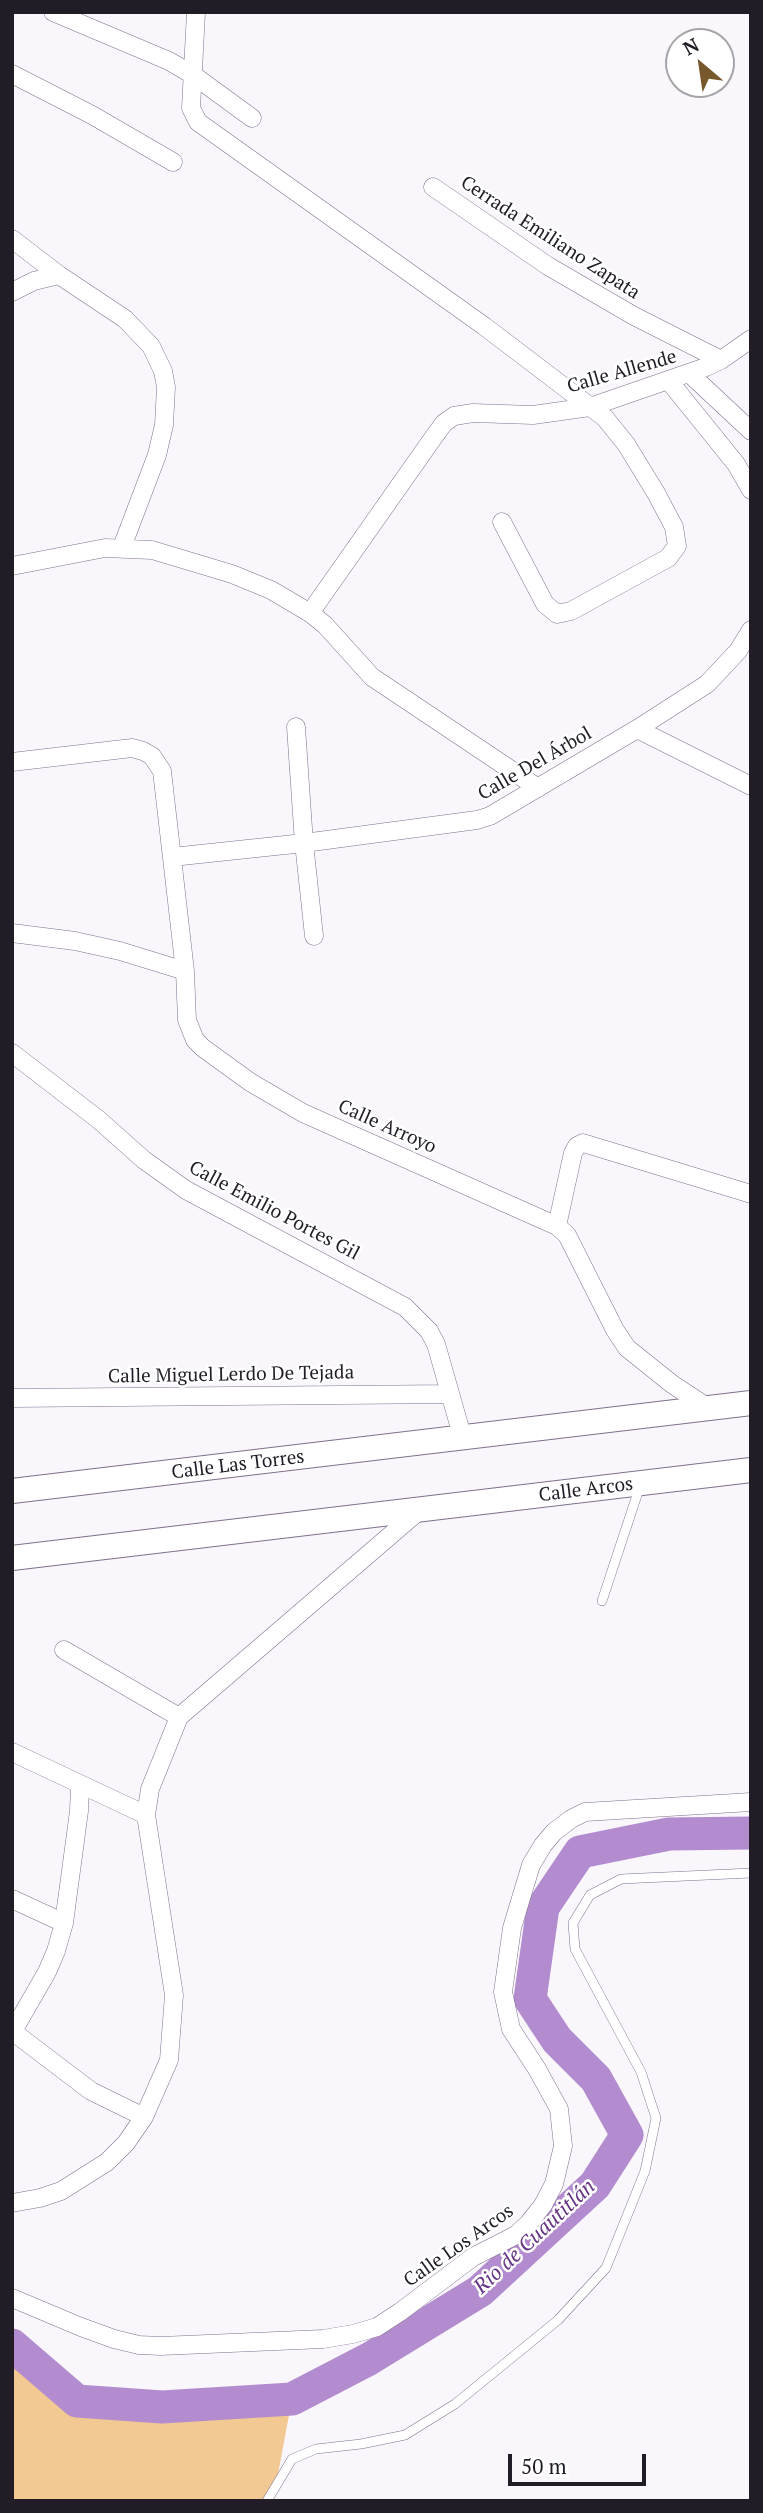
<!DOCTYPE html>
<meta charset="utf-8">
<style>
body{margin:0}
#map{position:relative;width:763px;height:2513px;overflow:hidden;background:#f9f6fc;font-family:"PT Serif",serif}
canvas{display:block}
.frame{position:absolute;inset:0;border:14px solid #221c27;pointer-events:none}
.north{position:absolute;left:665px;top:28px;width:70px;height:70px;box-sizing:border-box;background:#fff;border:2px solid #a7a4a9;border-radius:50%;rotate:331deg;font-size:19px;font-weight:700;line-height:28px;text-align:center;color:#221c27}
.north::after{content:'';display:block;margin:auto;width:24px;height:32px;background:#77582d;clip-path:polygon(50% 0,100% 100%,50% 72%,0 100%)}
.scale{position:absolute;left:508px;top:2454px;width:138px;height:32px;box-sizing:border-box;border:4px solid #221c27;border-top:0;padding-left:9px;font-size:21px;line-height:24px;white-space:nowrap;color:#221c27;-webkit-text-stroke:5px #fff;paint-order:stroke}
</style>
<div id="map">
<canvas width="763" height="2513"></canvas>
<div class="frame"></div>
<div class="north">N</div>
<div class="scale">50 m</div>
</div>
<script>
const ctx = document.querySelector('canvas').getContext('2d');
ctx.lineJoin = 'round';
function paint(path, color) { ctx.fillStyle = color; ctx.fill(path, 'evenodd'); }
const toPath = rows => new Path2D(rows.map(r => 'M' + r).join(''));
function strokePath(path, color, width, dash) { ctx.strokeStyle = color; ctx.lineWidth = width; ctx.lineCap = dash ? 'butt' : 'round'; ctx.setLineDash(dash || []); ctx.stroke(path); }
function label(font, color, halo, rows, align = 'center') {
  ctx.font = font + ' "PT Serif",serif'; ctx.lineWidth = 5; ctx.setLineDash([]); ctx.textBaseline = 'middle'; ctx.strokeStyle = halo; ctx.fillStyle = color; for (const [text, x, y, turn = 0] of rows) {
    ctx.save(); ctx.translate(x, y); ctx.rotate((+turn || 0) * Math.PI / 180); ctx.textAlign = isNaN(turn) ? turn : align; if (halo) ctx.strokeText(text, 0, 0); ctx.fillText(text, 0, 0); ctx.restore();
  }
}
const green = toPath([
 [12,2345,77,2401,162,2407,292,2399,273,2501,12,2501]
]);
const river = toPath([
 [12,2345,77,2401,162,2407,292,2399,369,2359,480,2291,595,2185,627,2135,596,2079,557,2040,530,1999,543,1907,580,1852,669,1834,751,1833]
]);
const service = toPath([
 [602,1601,640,1486],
 [267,2501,292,2459,316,2449,361,2444,405,2435,455,2404,558,2320,606,2268,645,2171,656,2118,641,2072,575,1949,573,1923,590,1895,621,1879,751,1873]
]);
const minor = toPath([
 [53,12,169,61,193,75,252,118],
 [196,12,191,108,198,122,484,326,605,418,626,444,656,493,674,527,677,546,668,558,571,611,557,614,545,604,502,522],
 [12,74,92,115,173,162],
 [433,187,548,266,634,316,721,360],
 [12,239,59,275,125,319,151,346,163,371,166,387,164,425,157,455,122,547],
 [12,292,34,281,59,275],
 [690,374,751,431],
 [669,381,736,464,751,490],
 [12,566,105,548,152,550,232,574,271,590,310,613,325,625,372,677,538,788],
 [310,613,433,438,444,423,454,416,473,413,533,415,590,407,706,367,721,360,751,339],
 [296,727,304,843,314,936],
 [637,729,751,786],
 [12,762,132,748,143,751,152,756,162,771,185,971,187,1020,195,1040,203,1048,250,1082,303,1113,557,1226,567,1235,615,1330,627,1348,672,1384,710,1409],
 [172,857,304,843,477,820,490,816,637,729,707,684,738,651,751,630],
 [12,933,75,941,120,951,185,971],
 [12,1053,99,1120,144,1160,186,1190,405,1307,429,1331,436,1344,463,1439],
 [557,1226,573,1153,577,1146,583,1143,751,1194],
 [12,1398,450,1394],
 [64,1650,179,1717],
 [12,1752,146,1815],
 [12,1899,64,1923],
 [12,2031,91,2091,144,2117],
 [13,2031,47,1972,56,1951,64,1923,79,1811,80,1785],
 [12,2203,40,2198,61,2191,107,2162,126,2143,144,2117,169,2060,174,1995,146,1815,150,1789,179,1717,421,1509],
 [12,2298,81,2327,114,2339,139,2345,161,2346,323,2339,353,2334,377,2327,400,2312,473,2257,516,2235,528,2224,543,2205,554,2184,563,2146,559,2109,537,2069,511,2029,503,1992,512,1928,531,1865,543,1845,554,1832,571,1819,585,1812,751,1802]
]);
const secondary = toPath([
 [12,1491,751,1403],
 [12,1558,751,1470]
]);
const streetNames = [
 ["Cerrada Emiliano Zapata",550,238,33],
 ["Calle Allende",622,372,-16],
 ["Calle Del Árbol",535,764,-30],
 ["Calle Arroyo",387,1127,24],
 ["Calle Emilio Portes Gil",274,1211,28],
 ["Calle Miguel Lerdo De Tejada",231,1375,-1],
 ["Calle Las Torres",238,1465,-7],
 ["Calle Arcos",586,1490,-7],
 ["Calle Los Arcos",459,2246,-35]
];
const waterNames = [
 ["Rio de Cuautitlán",535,2237,-43]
];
paint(green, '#f2c893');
strokePath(river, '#b28ccf', 33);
strokePath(service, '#80708c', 10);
strokePath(minor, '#80708c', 19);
strokePath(secondary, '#80708c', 26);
strokePath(service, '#fff', 9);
strokePath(minor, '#fff', 18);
strokePath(secondary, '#fff', 24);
label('19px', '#221c27', '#fff', streetNames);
label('italic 21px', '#663485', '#fff', waterNames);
</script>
